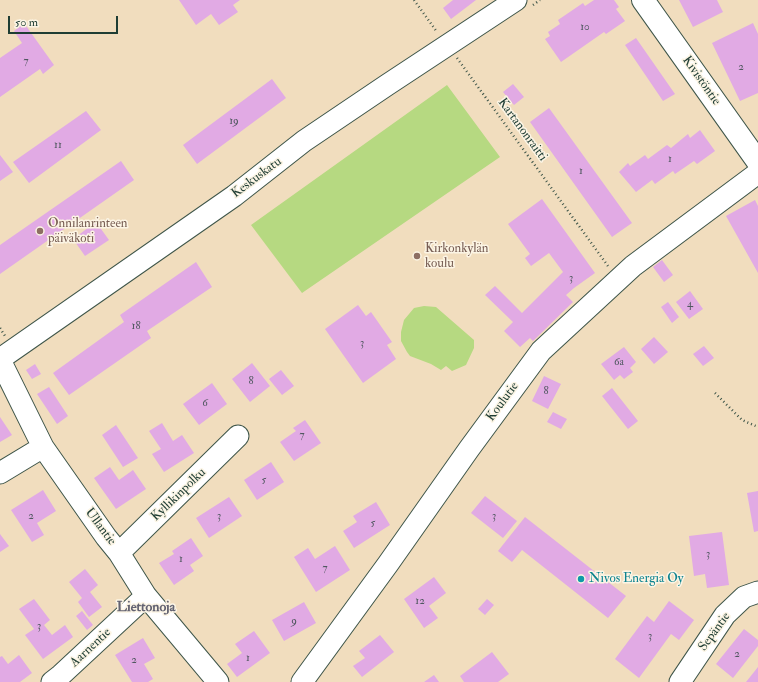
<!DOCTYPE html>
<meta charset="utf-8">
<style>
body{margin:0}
#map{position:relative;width:758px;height:682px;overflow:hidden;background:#f1ddbe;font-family:"IM FELL Double Pica",serif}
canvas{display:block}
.scale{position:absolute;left:8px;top:16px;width:110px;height:18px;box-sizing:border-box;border:2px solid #1f3d34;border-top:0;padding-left:5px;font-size:12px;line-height:14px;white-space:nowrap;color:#1f3d34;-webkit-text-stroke:3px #fcf5e5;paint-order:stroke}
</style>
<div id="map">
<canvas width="758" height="682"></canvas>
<div class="scale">50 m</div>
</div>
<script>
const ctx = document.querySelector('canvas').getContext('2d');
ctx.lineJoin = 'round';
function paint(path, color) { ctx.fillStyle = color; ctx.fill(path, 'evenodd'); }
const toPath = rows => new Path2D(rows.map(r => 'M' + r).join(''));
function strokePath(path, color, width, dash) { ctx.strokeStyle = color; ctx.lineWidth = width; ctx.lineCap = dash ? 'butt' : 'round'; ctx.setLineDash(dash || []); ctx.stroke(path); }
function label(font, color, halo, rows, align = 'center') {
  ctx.font = font + ' "IM FELL Double Pica",serif'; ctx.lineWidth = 3; ctx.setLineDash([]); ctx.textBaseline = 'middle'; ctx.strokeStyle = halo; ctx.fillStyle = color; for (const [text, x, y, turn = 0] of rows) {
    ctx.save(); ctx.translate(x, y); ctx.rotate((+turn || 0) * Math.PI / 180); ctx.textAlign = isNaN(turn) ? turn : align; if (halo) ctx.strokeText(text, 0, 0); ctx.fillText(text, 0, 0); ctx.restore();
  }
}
const green = toPath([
 [447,85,500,157,302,293,251,225],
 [424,306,436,307,474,340,474,348,466,365,452,371,446,366,441,370,431,364,410,356,407,352,401,341,401,332,404,320,414,308]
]);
const building = toPath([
 [179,0,240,0,233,5,238,12,219,25,211,14,196,25],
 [453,0,476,0,451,19,443,8],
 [594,0,614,0,619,7,616,9,625,21,606,34,604,32,561,62,545,39,550,36,548,32,560,24,558,20,583,3,585,6],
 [679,0,717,0,723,12,693,27],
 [24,23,54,65,43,74,40,69,0,97,0,58,22,43,14,31],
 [753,23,758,34,758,93,740,101,712,43],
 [636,38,675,94,663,101,625,45],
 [272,79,286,98,197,164,183,145],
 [513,84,524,97,514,105,503,92],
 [549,108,632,223,612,237,530,122],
 [86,111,101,130,29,183,13,162],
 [700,130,715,151,697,164,694,161,675,174,673,171,655,184,652,180,636,192,619,172,628,163,630,166,645,155,648,159,667,145,671,148,688,134,690,138],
 [0,155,13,172,0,181],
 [121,161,134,180,0,274,0,245],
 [542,199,595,273,574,288,566,295,573,302,533,341,530,338,520,347,504,331,513,322,485,295,495,286,522,313,563,272,549,253,531,266,525,258,530,254,508,224],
 [755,200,758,206,758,273,726,216],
 [96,222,109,240,85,256,73,239],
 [662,260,673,275,664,282,653,267],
 [196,262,212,287,147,331,151,338,69,395,53,373,124,322,120,315],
 [690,291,703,309,689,319,676,302],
 [668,302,679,317,672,323,661,307],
 [358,305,366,316,371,312,392,342,387,345,396,359,363,383,325,329],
 [654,337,668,352,654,364,641,349],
 [704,346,714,358,703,366,693,354],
 [624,347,636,362,630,368,633,372,624,379,620,375,614,380,601,364],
 [252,363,270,386,250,402,232,379],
 [35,364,41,374,32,379,26,370],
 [281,370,294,386,282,395,269,379],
 [544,376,561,384,548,409,532,401],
 [212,383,227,404,199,425,183,404],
 [49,387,68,416,57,424,37,394],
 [612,388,638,421,628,429,602,396],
 [553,412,567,419,561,429,547,422],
 [0,417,12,435,0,442],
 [305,420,321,443,294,461,280,442,296,431,293,428],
 [162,423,173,441,182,435,194,453,164,472,152,454,161,449,149,431],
 [116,425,138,458,123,467,102,435],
 [271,462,284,482,257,500,244,480],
 [110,467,119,480,133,470,146,489,116,509,94,478],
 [43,490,56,511,37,523,44,535,32,542,11,510],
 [758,491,758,531,754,532,747,493],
 [485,496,517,521,503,538,471,513],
 [229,497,242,516,209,538,196,518],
 [376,502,390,525,354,548,343,531,357,522,353,516],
 [525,517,626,596,608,618,522,550,512,562,498,551],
 [722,532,729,585,707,588,705,574,694,576,689,536],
 [0,534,9,546,0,552],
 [191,538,203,556,190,565,194,571,174,585,159,563,174,554,172,551],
 [335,546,350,570,316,592,294,557,308,548,315,559],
 [85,569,98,585,90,592,102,607,89,617,78,602,82,598,69,582],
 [434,577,446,593,429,606,438,618,424,628,404,599],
 [34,599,50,620,44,625,52,635,65,625,73,637,43,659,25,635,34,629,19,609],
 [487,599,494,605,485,615,478,609],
 [669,601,694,620,679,640,671,634,639,678,615,659,647,616,654,622],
 [304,602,316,623,284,641,272,620],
 [82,611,93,625,87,630,76,616],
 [744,629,758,640,758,646,733,678,716,664],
 [254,631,270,653,237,677,227,664,242,653,235,644],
 [380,635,394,652,362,677,353,666,365,658,359,651],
 [143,638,155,658,144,664,153,679,148,682,132,682,115,655],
 [492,652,509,674,498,682,464,682,460,676],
 [19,655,32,673,20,682,0,682,0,657,2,656,8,664],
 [758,667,758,682,746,682],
 [434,675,439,682,424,682]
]);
const path = toPath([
 [414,0,437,32],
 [533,5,540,0],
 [457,58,608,266],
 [0,328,5,336],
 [715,393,742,420,758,427]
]);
const minor = toPath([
 [0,359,234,196,304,141,387,85,516,0],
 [0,360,43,447,106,537,119,553,146,596,218,682],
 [0,473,43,447],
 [119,553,238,436],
 [52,682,61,675,146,596],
 [302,682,388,564,469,449,541,351,633,266,758,173],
 [680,682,725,615,744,597,758,592]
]);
const major = toPath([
 [643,0,758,162]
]);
const markers = [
 [40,231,4,"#8d6e63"],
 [417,256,4,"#8d6e63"],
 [581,579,4,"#0f9aa8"]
];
const numberNames = [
 ["10",585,28],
 ["7",26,62],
 ["2",741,68],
 ["19",234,122],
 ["11",58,146],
 ["1",670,160],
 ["1",581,172],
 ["3",571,279],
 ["4",690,305],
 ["18",136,327],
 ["3",362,344],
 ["6a",619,363],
 ["8",251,382],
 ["8",546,392],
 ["6",205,404],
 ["7",302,436],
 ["5",264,481],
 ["2",31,517],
 ["3",219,517],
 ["3",494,517],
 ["5",373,524],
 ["3",708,555],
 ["1",181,560],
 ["7",325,569],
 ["12",420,602],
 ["9",294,622],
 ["3",39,627],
 ["3",650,637],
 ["2",737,655],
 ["1",248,659],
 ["2",134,661]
];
const streetNames = [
 ["Kivistöntie",701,81,55],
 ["Kartanonraitti",522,130,54],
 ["Keskuskatu",257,178,-37],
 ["Koulutie",503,402,-54],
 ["Kyllikinpolku",179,495,-44],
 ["Ullantie",100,527,53],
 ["Sepäntie",715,632,-54],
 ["Aarnentie",91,648,-43]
];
const educationNames = [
 ["Onnilanrinteen",48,224],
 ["päiväkoti",48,239],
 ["Kirkonkylän",425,249],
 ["koulu",425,264]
];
const cultureNames = [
 ["Nivos Energia Oy",589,579]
];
const neighbourhoodNames = [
 ["Liettonoja",146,608]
];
paint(green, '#b6d981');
paint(building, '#e1aae4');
strokePath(minor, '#3e5549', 23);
strokePath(major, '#3e5549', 24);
strokePath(path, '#3e5549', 2.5, [1, 3]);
strokePath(minor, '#fff', 21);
strokePath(major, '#fff', 22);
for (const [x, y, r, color] of markers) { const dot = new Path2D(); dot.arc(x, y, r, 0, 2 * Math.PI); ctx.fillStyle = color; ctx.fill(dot); strokePath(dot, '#fcf5e5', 1.5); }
label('11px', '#505860', null, numberNames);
label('13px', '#1f3d34', '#fcf5e5', streetNames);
label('13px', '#785e54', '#fcf5e5', educationNames, 'left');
label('13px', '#0d838f', '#fcf5e5', cultureNames, 'left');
label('bold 14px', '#636372', '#fcf5e5', neighbourhoodNames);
</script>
